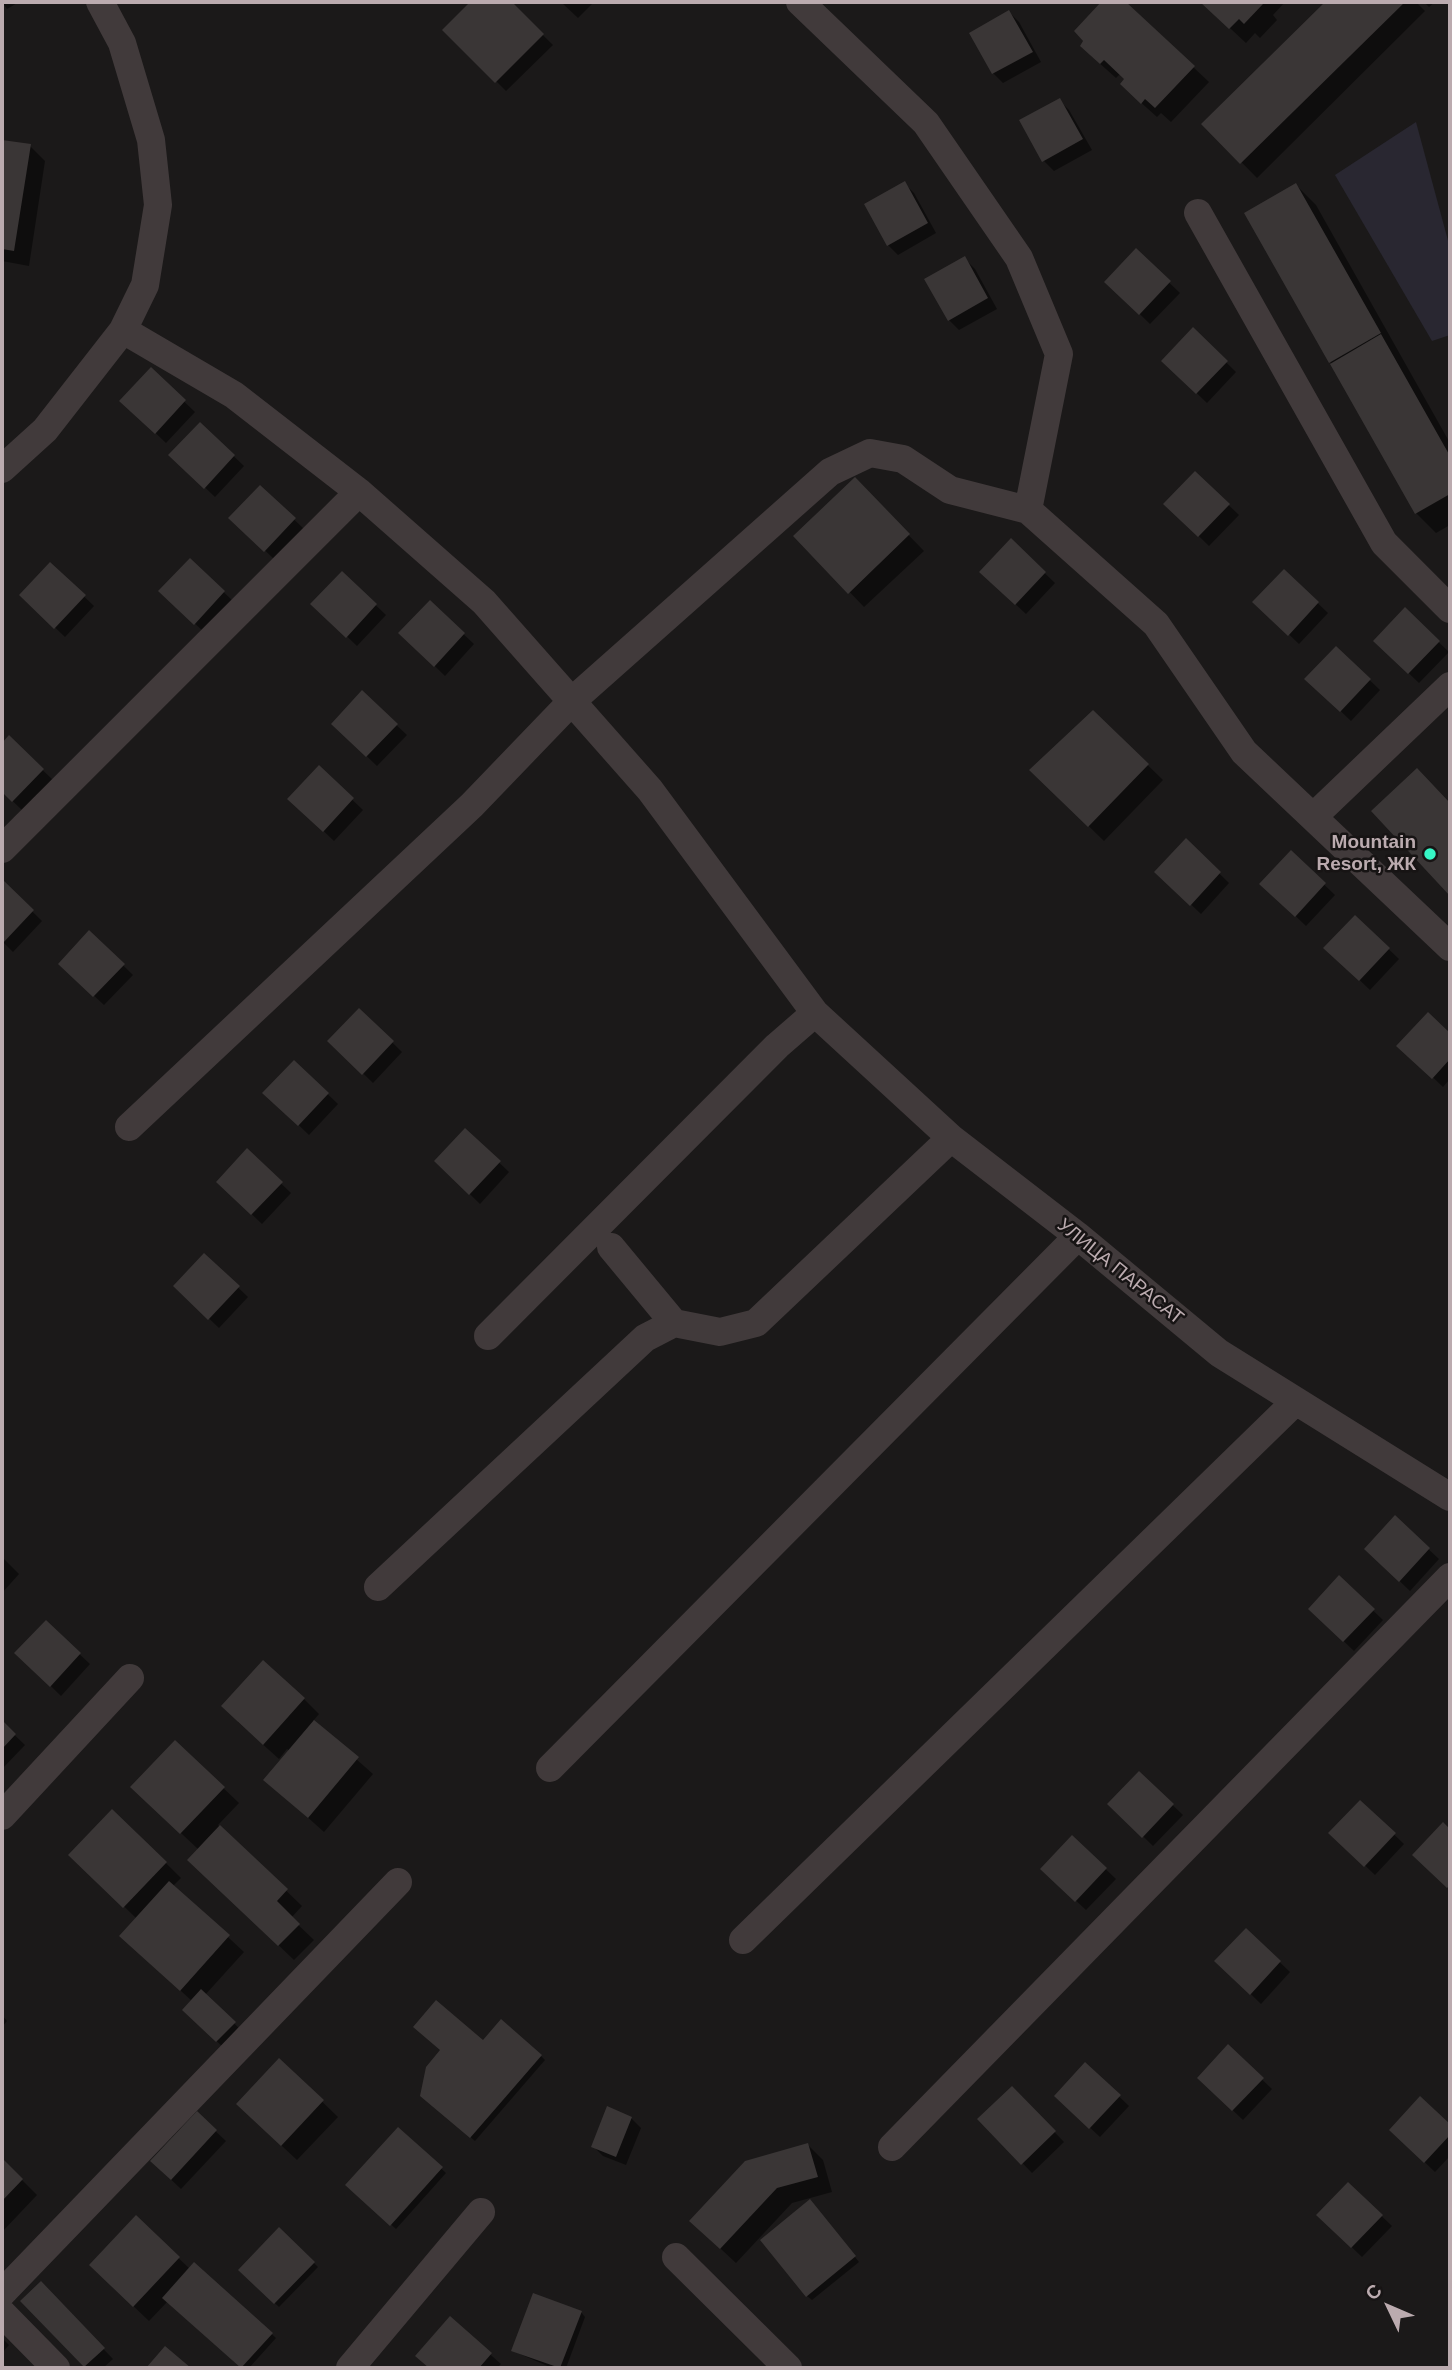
<!DOCTYPE html>
<meta charset="utf-8">
<style>
body{margin:0}
#map{position:relative;width:1452px;height:2370px;overflow:hidden;background:#1b1919;font-family:Arial,sans-serif}
canvas{display:block}
.frame{position:absolute;inset:0;border:4px solid #bbabaf;pointer-events:none}
.north{position:absolute;left:1354px;top:2272px;width:70px;height:70px;-webkit-text-stroke:5px #171414;paint-order:stroke;rotate:314deg;font-size:19px;font-weight:700;line-height:28px;text-align:center;color:#bbabaf}
.north::after{content:'';display:block;margin:auto;width:24px;height:32px;background:#bbabaf;clip-path:polygon(50% 0,100% 100%,50% 72%,0 100%)}
</style>
<div id="map">
<canvas width="1452" height="2370"></canvas>
<div class="frame"></div>
<div class="north">С</div>
</div>
<script>
const ctx = document.querySelector('canvas').getContext('2d');
ctx.lineJoin = 'round';
function paint(path, color) { ctx.fillStyle = color; ctx.fill(path, 'evenodd'); }
const toPath = rows => new Path2D(rows.map(r => 'M' + r).join(''));
function strokePath(path, color, width, dash) { ctx.strokeStyle = color; ctx.lineWidth = width; ctx.lineCap = dash ? 'butt' : 'round'; ctx.setLineDash(dash || []); ctx.stroke(path); }
function label(font, color, halo, rows, align = 'center') {
  ctx.font = font + ' Arial,sans-serif'; ctx.lineWidth = 5; ctx.setLineDash([]); ctx.textBaseline = 'middle'; ctx.strokeStyle = halo; ctx.fillStyle = color; for (const [text, x, y, turn = 0] of rows) {
    ctx.save(); ctx.translate(x, y); ctx.rotate((+turn || 0) * Math.PI / 180); ctx.textAlign = isNaN(turn) ? turn : align; if (halo) ctx.strokeText(text, 0, 0); ctx.fillText(text, 0, 0); ctx.restore();
  }
}
const green = toPath([
 [1416,122,1450,248,1450,335,1432,341,1335,175]
]);
const shadow = toPath([
 [2,2,19,2,7,9],
 [473,2,509,2,553,45,506,91,445,30],
 [561,2,594,2,578,18],
 [1104,2,1124,2,1209,82,1171,122,1161,113,1157,117,1137,99,1126,80,1120,74,1116,78,1097,61,1076,31],
 [1202,2,1285,2,1273,15,1277,20,1260,38,1255,33,1246,43],
 [1328,2,1416,2,1425,11,1257,178,1204,124],
 [1424,2,1435,2,1429,7],
 [1009,12,1019,22,1041,62,1003,83,993,73],
 [1059,100,1069,110,1092,150,1054,171,1044,161,1021,121],
 [2,142,30,146,45,161,29,266,2,261],
 [904,183,914,193,936,233,898,255,888,245],
 [1296,185,1316,205,1450,443,1450,525,1436,533,1416,513,1246,213],
 [1136,251,1180,293,1150,324,1107,282],
 [965,259,975,269,997,309,959,330,949,320],
 [1193,330,1236,372,1207,403,1163,361],
 [151,370,195,412,166,443,122,401],
 [200,424,244,466,215,497,171,455],
 [1195,473,1239,515,1209,546,1166,504],
 [855,480,924,551,864,607,796,536],
 [260,487,304,529,275,560,231,518],
 [1011,541,1055,583,1026,614,981,572],
 [190,560,234,602,205,633,160,591],
 [50,564,94,606,65,637,21,595],
 [1284,571,1328,613,1299,644,1255,602],
 [342,573,386,615,357,646,313,604],
 [430,603,474,644,445,676,401,633],
 [1405,610,1449,652,1419,683,1375,641],
 [1336,648,1380,690,1351,721,1307,679],
 [362,693,407,735,377,766,333,724],
 [1093,712,1163,780,1104,841,1031,770],
 [9,738,53,780,23,811,2,791,2,746],
 [319,768,363,810,334,841,290,799],
 [1186,841,1229,883,1201,914,1157,872],
 [1291,853,1335,895,1306,926,1262,884],
 [2,882,42,921,13,952,2,941],
 [1355,917,1399,959,1370,990,1326,948],
 [90,933,133,975,104,1005,60,964],
 [359,1010,402,1052,373,1083,330,1041],
 [1428,1014,1450,1035,1450,1079,1443,1087,1399,1045],
 [294,1062,338,1104,309,1135,265,1093],
 [465,1130,509,1172,480,1204,436,1161],
 [247,1151,291,1193,262,1224,218,1182],
 [204,1255,248,1297,219,1328,175,1286],
 [1395,1518,1439,1559,1410,1591,1366,1549],
 [2,1557,19,1574,2,1593],
 [1339,1578,1383,1620,1354,1651,1310,1609],
 [46,1623,90,1664,61,1696,17,1653],
 [304,1699,319,1714,313,1721,373,1774,324,1832,266,1780,290,1751,287,1749,279,1759,238,1722],
 [2,1723,25,1745,2,1769],
 [175,1742,239,1803,218,1825,302,1906,291,1918,314,1940,294,1960,205,1875,199,1850,148,1802],
 [1139,1773,1183,1815,1153,1846,1110,1804],
 [1360,1802,1404,1844,1375,1875,1331,1833],
 [113,1811,181,1878,173,1886,244,1952,205,1995,244,2033,227,2051,184,2010,192,2001,137,1951,137,1919,71,1855],
 [1072,1837,1116,1879,1086,1910,1042,1869],
 [1246,1930,1290,1972,1261,2004,1217,1961],
 [2,2015,7,2021,2,2027],
 [483,2043,541,2056,545,2060,475,2141,427,2100],
 [1228,2047,1272,2089,1243,2120,1199,2078],
 [279,2060,338,2117,297,2160,253,2119],
 [1085,2064,1129,2106,1100,2137,1056,2096],
 [1012,2088,1064,2142,1032,2173,980,2119],
 [1420,2099,1450,2127,1450,2156,1435,2172,1391,2130],
 [197,2114,226,2141,181,2189,162,2171],
 [631,2118,641,2128,626,2165,603,2156,593,2146],
 [398,2129,446,2173,396,2229,348,2185],
 [808,2145,823,2160,832,2192,792,2203,736,2263,707,2236],
 [2,2160,37,2195,2,2232],
 [1348,2184,1392,2226,1362,2257,1318,2215],
 [814,2206,859,2262,812,2300,807,2296],
 [136,2218,190,2269,195,2264,276,2338,249,2368,242,2368,168,2301,149,2321,106,2280],
 [279,2229,318,2267,279,2307,240,2270],
 [41,2284,113,2359,103,2368,88,2368,23,2301],
 [581,2312,585,2317,566,2368,552,2368,513,2351],
 [450,2319,501,2364,497,2368,430,2368,418,2356],
 [2,2338,9,2345,2,2353]
]);
const building = toPath([
 [470,2,512,2,544,34,495,83,442,30],
 [1101,2,1126,2,1195,66,1155,108,1145,99,1141,104,1120,84,1124,79,1104,60,1100,64,1080,46,1083,41,1074,31],
 [1200,2,1261,2,1263,4,1244,24,1239,19,1229,29],
 [1325,2,1405,2,1240,164,1201,124],
 [1009,10,1033,52,992,74,969,33],
 [1060,98,1083,139,1042,162,1019,120],
 [2,140,31,144,14,251,2,249],
 [905,181,928,223,887,246,864,204],
 [1296,183,1381,333,1329,363,1244,213],
 [1136,248,1171,281,1139,315,1104,282],
 [965,256,988,298,948,321,924,279],
 [1193,327,1228,361,1196,394,1161,361],
 [1381,334,1450,456,1450,494,1415,514,1330,364],
 [151,367,186,400,155,434,119,401],
 [200,422,235,455,204,489,168,455],
 [1195,471,1230,504,1198,537,1163,504],
 [855,477,910,534,848,594,793,536],
 [260,485,296,518,264,552,228,518],
 [1011,538,1046,572,1015,605,979,572],
 [190,558,225,591,194,625,158,591],
 [50,562,86,595,54,629,19,595],
 [1284,569,1319,602,1288,636,1252,602],
 [342,571,377,604,346,638,310,604],
 [430,600,465,633,434,667,398,633],
 [1405,607,1440,641,1408,674,1373,641],
 [1336,646,1371,679,1340,712,1304,679],
 [362,690,398,724,366,757,331,724],
 [1093,710,1149,764,1088,827,1029,770],
 [9,735,44,769,12,802,2,792,2,743],
 [319,765,354,798,323,832,287,799],
 [1417,768,1450,803,1450,896,1371,811],
 [1186,838,1221,872,1190,906,1154,872],
 [1291,850,1326,883,1295,917,1259,884],
 [2,879,34,910,2,944],
 [1355,915,1390,948,1359,981,1323,948],
 [89,930,125,964,93,997,58,964],
 [359,1008,394,1041,362,1075,327,1041],
 [1428,1012,1450,1033,1450,1059,1432,1079,1396,1046],
 [294,1060,329,1093,298,1126,262,1093],
 [465,1128,501,1161,469,1195,434,1161],
 [247,1148,283,1182,251,1215,216,1182],
 [204,1253,240,1286,208,1320,173,1286],
 [1395,1515,1430,1548,1399,1582,1364,1549],
 [1339,1575,1375,1609,1343,1642,1308,1609],
 [46,1620,81,1653,50,1687,14,1653],
 [263,1660,305,1698,263,1745,221,1706],
 [2,1720,16,1734,2,1749],
 [314,1720,359,1757,308,1818,263,1780],
 [175,1740,225,1787,180,1834,130,1787],
 [1139,1771,1174,1804,1142,1838,1107,1804],
 [1360,1800,1396,1833,1364,1867,1328,1833],
 [112,1809,167,1862,123,1908,68,1855],
 [1443,1822,1450,1829,1450,1885,1447,1888,1412,1855],
 [220,1825,288,1889,277,1901,300,1924,278,1946,187,1860],
 [1072,1835,1107,1868,1075,1902,1040,1869],
 [169,1881,230,1935,180,1991,119,1936],
 [1246,1928,1281,1961,1250,1995,1214,1961],
 [201,1989,236,2022,216,2042,182,2010],
 [436,2000,483,2040,501,2019,542,2055,470,2138,420,2096,426,2067,440,2050,413,2027],
 [1228,2044,1264,2078,1232,2111,1197,2078],
 [279,2058,324,2100,281,2146,236,2104],
 [1085,2062,1121,2095,1089,2129,1054,2096],
 [1012,2086,1056,2131,1021,2165,977,2119],
 [1420,2096,1450,2124,1450,2135,1424,2163,1389,2130],
 [607,2106,632,2117,616,2157,591,2147],
 [197,2111,217,2130,171,2180,150,2161],
 [398,2127,443,2167,390,2226,345,2185],
 [808,2143,818,2177,777,2188,720,2249,689,2221,745,2161],
 [2,2158,23,2179,2,2201],
 [1348,2182,1383,2215,1351,2248,1316,2215],
 [810,2199,856,2256,806,2297,760,2240],
 [136,2215,180,2257,133,2307,89,2265],
 [279,2227,315,2262,274,2304,238,2270],
 [194,2262,273,2333,241,2368,162,2298],
 [41,2281,105,2348,84,2367,20,2301],
 [533,2293,582,2311,560,2368,511,2351],
 [450,2316,492,2353,479,2368,429,2368,415,2356],
 [165,2346,191,2368,146,2368]
]);
const minor = toPath([
 [800,2,926,123,1019,258,1059,354,1028,510,1156,624,1244,752,1450,947],
 [1198,213,1384,543,1450,609],
 [123,330,234,395,359,492,484,602,650,790,815,1013,951,1138,1078,1236,1219,1353,1450,1497],
 [2,469,45,430,123,330,145,285,158,205,151,140,122,43,100,2],
 [1313,817,1450,686],
 [2,849,359,492],
 [129,1127,472,805,573,700,830,472,870,453,903,459,950,490,1028,510],
 [611,1247,674,1323],
 [488,1336,777,1046,815,1013],
 [378,1587,645,1338,674,1323,720,1332,756,1323,951,1138],
 [550,1768,1078,1236],
 [2,1816,130,1678],
 [743,1940,1296,1401],
 [892,2147,1450,1577],
 [676,2257,788,2368],
 [2,2293,398,1882],
 [2,2313,56,2368],
 [350,2368,481,2212]
]);
const markers = [
 [1430,854,7,"#36f6c5"]
];
const poiNames = [
 ["Mountain",1416,843],
 ["Resort, ЖК",1416,865]
];
const streetNames = [
 ["УЛИЦА ПАРАСАТ",1120,1272,39]
];
paint(green, '#292731');
paint(shadow, '#0007');
paint(building, '#3a3636');
strokePath(minor, '#413a3b', 28);
for (const [x, y, r, color] of markers) { const dot = new Path2D(); dot.arc(x, y, r, 0, 2 * Math.PI); ctx.fillStyle = color; ctx.fill(dot); strokePath(dot, '#171414', 2.5); }
label('bold 19px', '#bbabaf', '#171414', poiNames, 'right');
label('19px', '#bbabaf', '#171414', streetNames);
</script>
